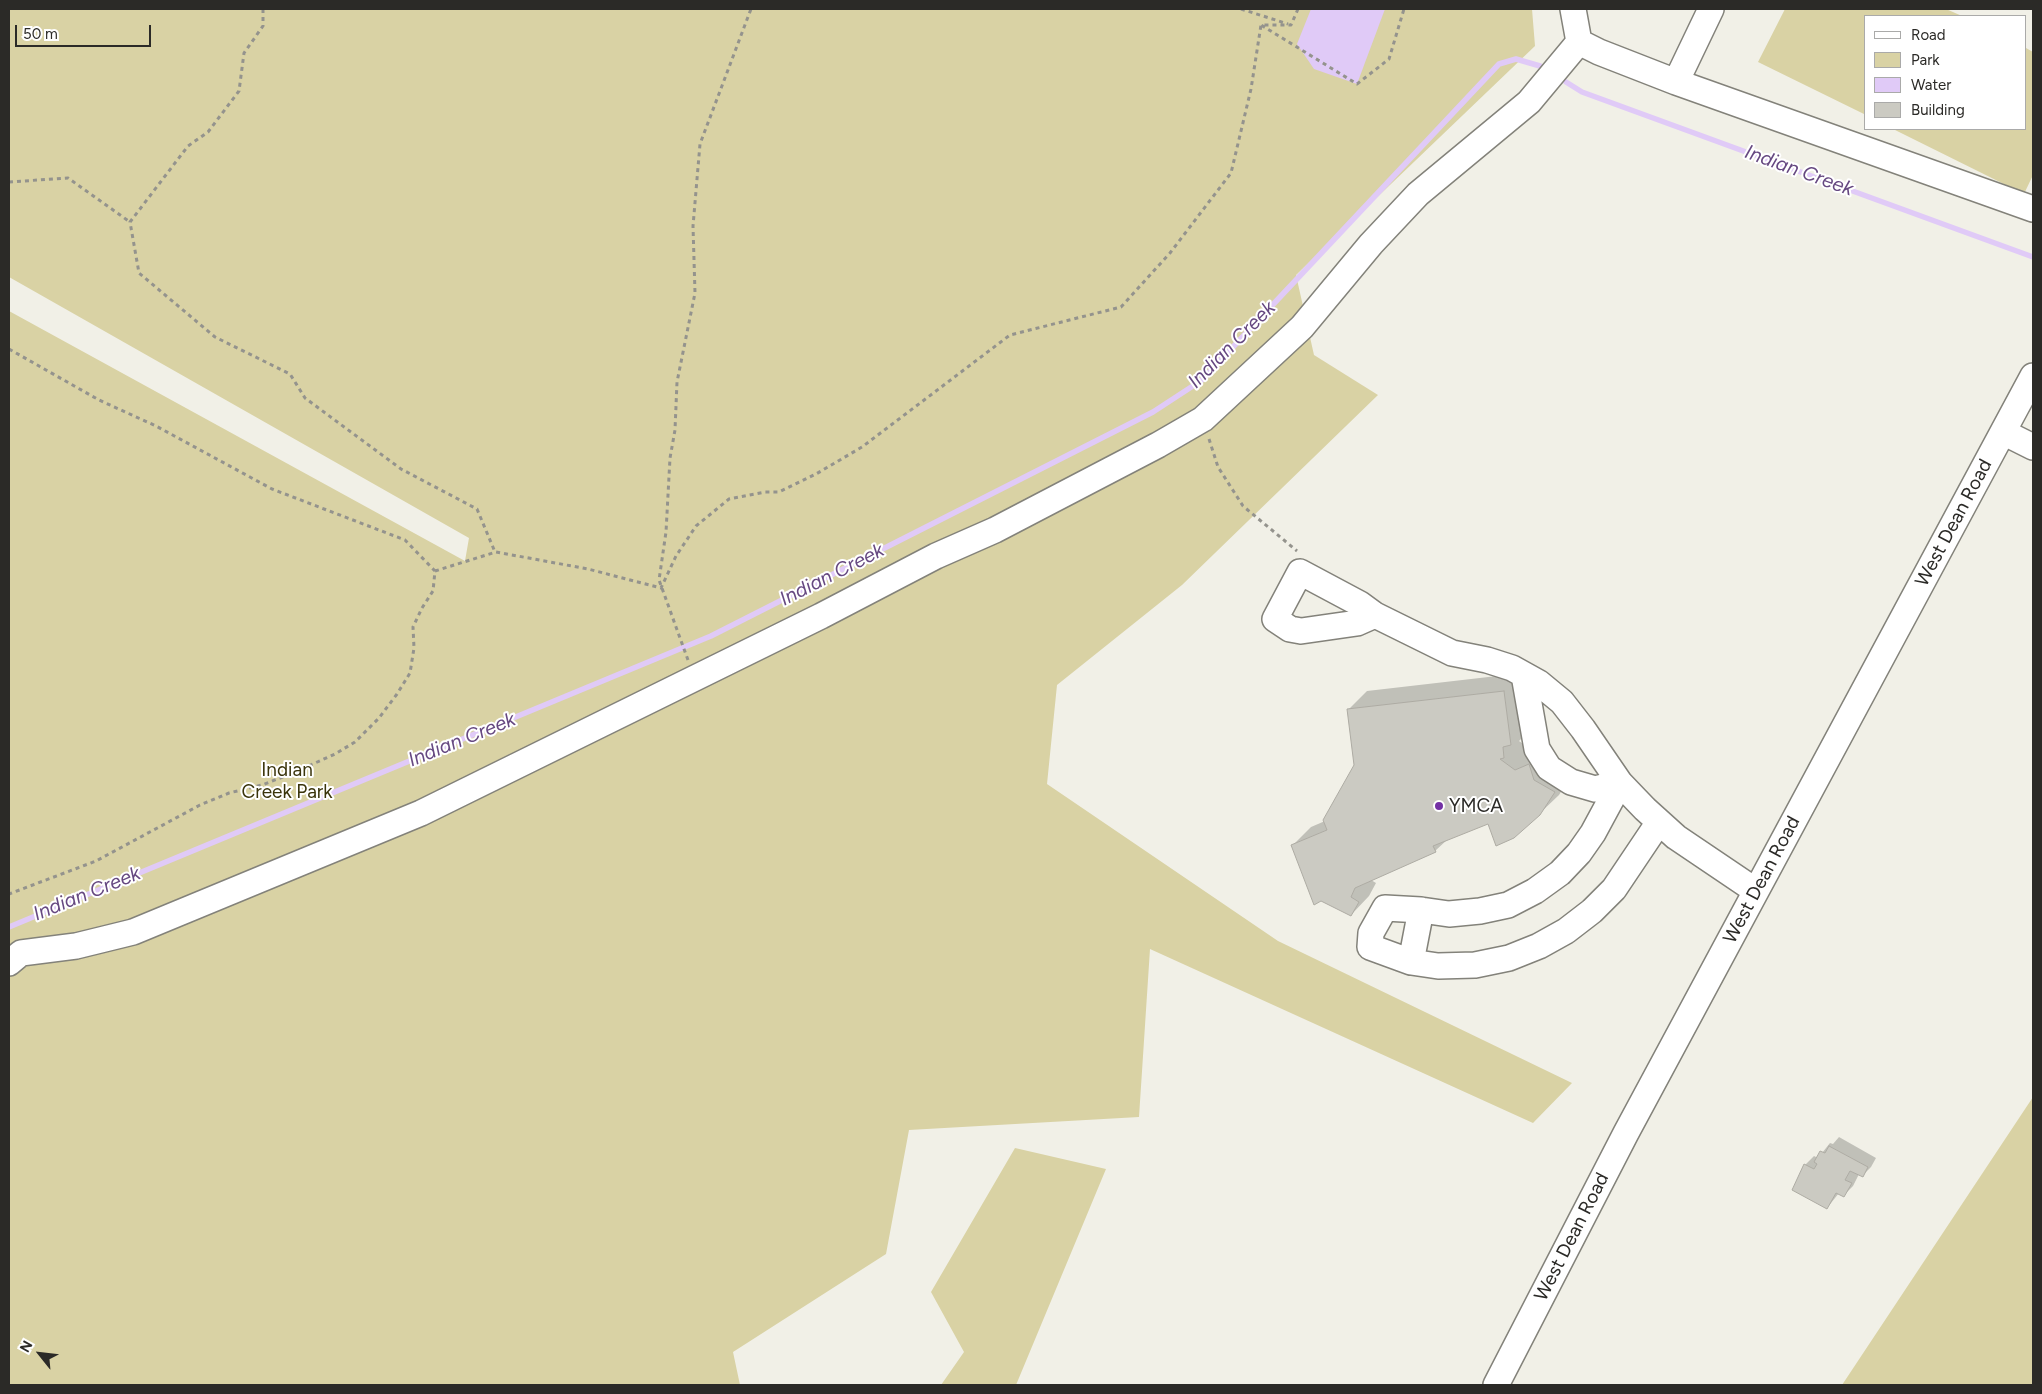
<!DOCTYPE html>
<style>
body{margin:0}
#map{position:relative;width:2042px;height:1394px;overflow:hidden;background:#f1f0e7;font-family:Figtree,sans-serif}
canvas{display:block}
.frame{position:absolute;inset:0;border:10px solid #2b2a27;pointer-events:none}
.legend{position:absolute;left:1864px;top:15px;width:162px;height:115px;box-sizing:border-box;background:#fff;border:1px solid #aaaaa9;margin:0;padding:6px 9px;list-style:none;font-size:15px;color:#2b2a27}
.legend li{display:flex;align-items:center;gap:10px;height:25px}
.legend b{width:25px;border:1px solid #aaaaa9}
.north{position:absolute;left:15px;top:1329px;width:50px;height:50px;-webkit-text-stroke:4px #fff;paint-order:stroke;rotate:299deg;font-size:14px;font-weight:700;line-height:20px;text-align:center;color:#2b2a27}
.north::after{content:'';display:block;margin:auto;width:18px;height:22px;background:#2b2a27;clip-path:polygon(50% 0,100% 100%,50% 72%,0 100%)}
.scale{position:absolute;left:15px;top:25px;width:136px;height:22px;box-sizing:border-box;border:2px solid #2b2a27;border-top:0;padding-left:6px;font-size:15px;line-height:18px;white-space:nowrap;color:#2b2a27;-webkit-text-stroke:4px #fff;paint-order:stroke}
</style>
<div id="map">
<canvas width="2042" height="1394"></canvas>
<div class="frame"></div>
<ul class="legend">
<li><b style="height:6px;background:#fff"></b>Road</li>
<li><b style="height:14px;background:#d9d2a4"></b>Park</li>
<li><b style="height:14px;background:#e0caf7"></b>Water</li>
<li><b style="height:14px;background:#cbcac2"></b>Building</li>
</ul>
<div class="north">N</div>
<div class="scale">50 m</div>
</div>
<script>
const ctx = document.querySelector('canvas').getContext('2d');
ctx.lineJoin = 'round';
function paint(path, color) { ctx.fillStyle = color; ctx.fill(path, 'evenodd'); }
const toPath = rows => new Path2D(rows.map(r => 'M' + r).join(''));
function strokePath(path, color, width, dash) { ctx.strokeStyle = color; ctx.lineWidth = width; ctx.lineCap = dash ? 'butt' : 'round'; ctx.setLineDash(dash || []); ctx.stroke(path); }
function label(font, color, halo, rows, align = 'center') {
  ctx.font = font + ' Figtree,sans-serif'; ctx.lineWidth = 4; ctx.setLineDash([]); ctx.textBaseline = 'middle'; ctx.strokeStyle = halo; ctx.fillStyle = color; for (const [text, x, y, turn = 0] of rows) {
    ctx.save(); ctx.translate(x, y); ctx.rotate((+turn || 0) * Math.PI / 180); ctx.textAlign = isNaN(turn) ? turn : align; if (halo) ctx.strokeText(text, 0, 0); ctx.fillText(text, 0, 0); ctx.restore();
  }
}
const green = toPath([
 [9,9,1532,9,1535,46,1296,275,1314,355,1378,395,1182,585,1057,685,1047,784,1278,941,1572,1083,1533,1123,1150,949,1139,1117,909,1130,886,1254,733,1352,740,1385,9,1385,9,311,465,561,469,538,9,277],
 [1785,9,1946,9,1962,16,1866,16,1866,115,1758,62],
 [2026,48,2033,52,2033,175,2024,194,1893,129,2026,129],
 [2033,1097,2033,1385,1842,1385],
 [1015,1148,1106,1169,1016,1385,941,1385,964,1352,931,1292]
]);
const water = toPath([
 [1311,9,1385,9,1357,84,1314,69,1297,44]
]);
const shadow = toPath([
 [1523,673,1529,725,1521,733,1522,738,1519,741,1534,752,1573,773,1559,795,1539,814,1489,822,1448,839,1435,851,1371,880,1376,883,1369,896,1351,915,1292,846,1311,827,1325,821,1355,766,1349,709,1367,691],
 [1839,1137,1876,1158,1871,1167,1862,1176,1859,1174,1853,1186,1844,1195,1839,1193,1827,1208,1805,1165,1814,1156,1818,1158,1830,1143,1833,1144]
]);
const stream = toPath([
 [1566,82,1582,92,2033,257],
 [9,927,711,636,1153,412,1202,380,1499,64,1516,59,1540,66]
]);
const building = toPath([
 [1504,691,1511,745,1503,747,1504,758,1500,759,1515,770,1529,764,1534,780,1555,792,1540,815,1514,838,1496,846,1488,824,1433,846,1436,852,1355,888,1351,897,1359,902,1351,916,1321,901,1314,905,1291,845,1327,830,1323,820,1354,765,1347,709,1504,691],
 [1829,1146,1868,1167,1863,1177,1850,1171,1845,1180,1852,1183,1844,1197,1836,1193,1827,1209,1792,1190,1804,1164,1814,1169,1817,1164,1814,1162,1820,1151,1825,1153,1829,1146]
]);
const path = toPath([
 [263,9,263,26,244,53,239,91,208,132,188,146,130,222,139,273,215,337,290,374,305,398,401,469,477,509,495,552],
 [1241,9,1288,24],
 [1298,9,1291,25,1261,25,1357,84,1389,59,1404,9],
 [9,182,68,178,130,222],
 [9,349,99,400,156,426,272,489,405,540,435,571,433,591,422,608,413,627,414,648,410,673,397,694,379,718,355,742,335,754,293,773,262,785,229,793,200,805,96,861,9,894],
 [1209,439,1218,467,1243,506,1297,551],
 [435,571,496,552,588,569,661,588,676,556,696,526,729,499,765,492,779,492,816,474,862,447,1010,335,1121,307,1170,253,1231,173,1251,89,1261,25],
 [688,660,659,580,666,532,670,458,675,430,677,382,695,293,693,226,700,144,751,9]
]);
const minor = toPath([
 [1573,9,1579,42,1599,52,1676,82,2033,209],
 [1676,82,1711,9],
 [2003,432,2033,447],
 [1375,615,1357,623,1301,631,1290,629,1275,619,1300,572,1360,604,1375,615,1452,653,1487,660,1512,668,1539,683,1562,702,1583,729,1620,783,1645,809,1676,837,1756,891],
 [1524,675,1537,749,1549,768,1571,782,1595,789,1620,783],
 [1620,783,1593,833,1579,853,1560,873,1535,891,1508,905,1480,911,1449,914,1421,910,1411,962,1438,966,1475,965,1509,958,1539,946,1566,931,1592,911,1614,889,1659,822],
 [1411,962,1370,947,1371,933,1385,908,1421,910],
 [9,963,21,953,76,946,133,932,421,813,821,616,936,556,995,530,1158,445,1203,419,1302,327,1371,244,1418,194,1529,102,1579,42],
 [1496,1385,1626,1133,2033,376]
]);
const markers = [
 [1439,806,5,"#7330a4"]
];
const streetNames = [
 ["West Dean Road",1954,523,-62],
 ["West Dean Road",1762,880,-62],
 ["West Dean Road",1572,1237,-63]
];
const parkNames = [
 ["Indian",287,770],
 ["Creek Park",287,792]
];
const poiNames = [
 ["YMCA",1449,806]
];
const waterNames = [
 ["Indian Creek",1799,171,20],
 ["Indian Creek",1232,345,-45],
 ["Indian Creek",832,575,-27],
 ["Indian Creek",462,740,-22],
 ["Indian Creek",87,894,-22]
];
paint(green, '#d9d2a4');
paint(water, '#e0caf7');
paint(shadow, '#0003');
strokePath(stream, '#e0caf7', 5.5);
paint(building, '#cbcac2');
strokePath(building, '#adaba3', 1);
strokePath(minor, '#83827a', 28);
strokePath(path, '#94938d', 3, [4, 4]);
strokePath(minor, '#fff', 25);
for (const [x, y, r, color] of markers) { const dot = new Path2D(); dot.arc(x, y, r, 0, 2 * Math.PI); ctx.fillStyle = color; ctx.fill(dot); strokePath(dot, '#fff', 2); }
label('19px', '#2b2a27', '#fff', streetNames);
label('19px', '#3a340b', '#fff', parkNames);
label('19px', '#2b2a27', '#fff', poiNames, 'left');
label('italic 20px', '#664881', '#fff', waterNames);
</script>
